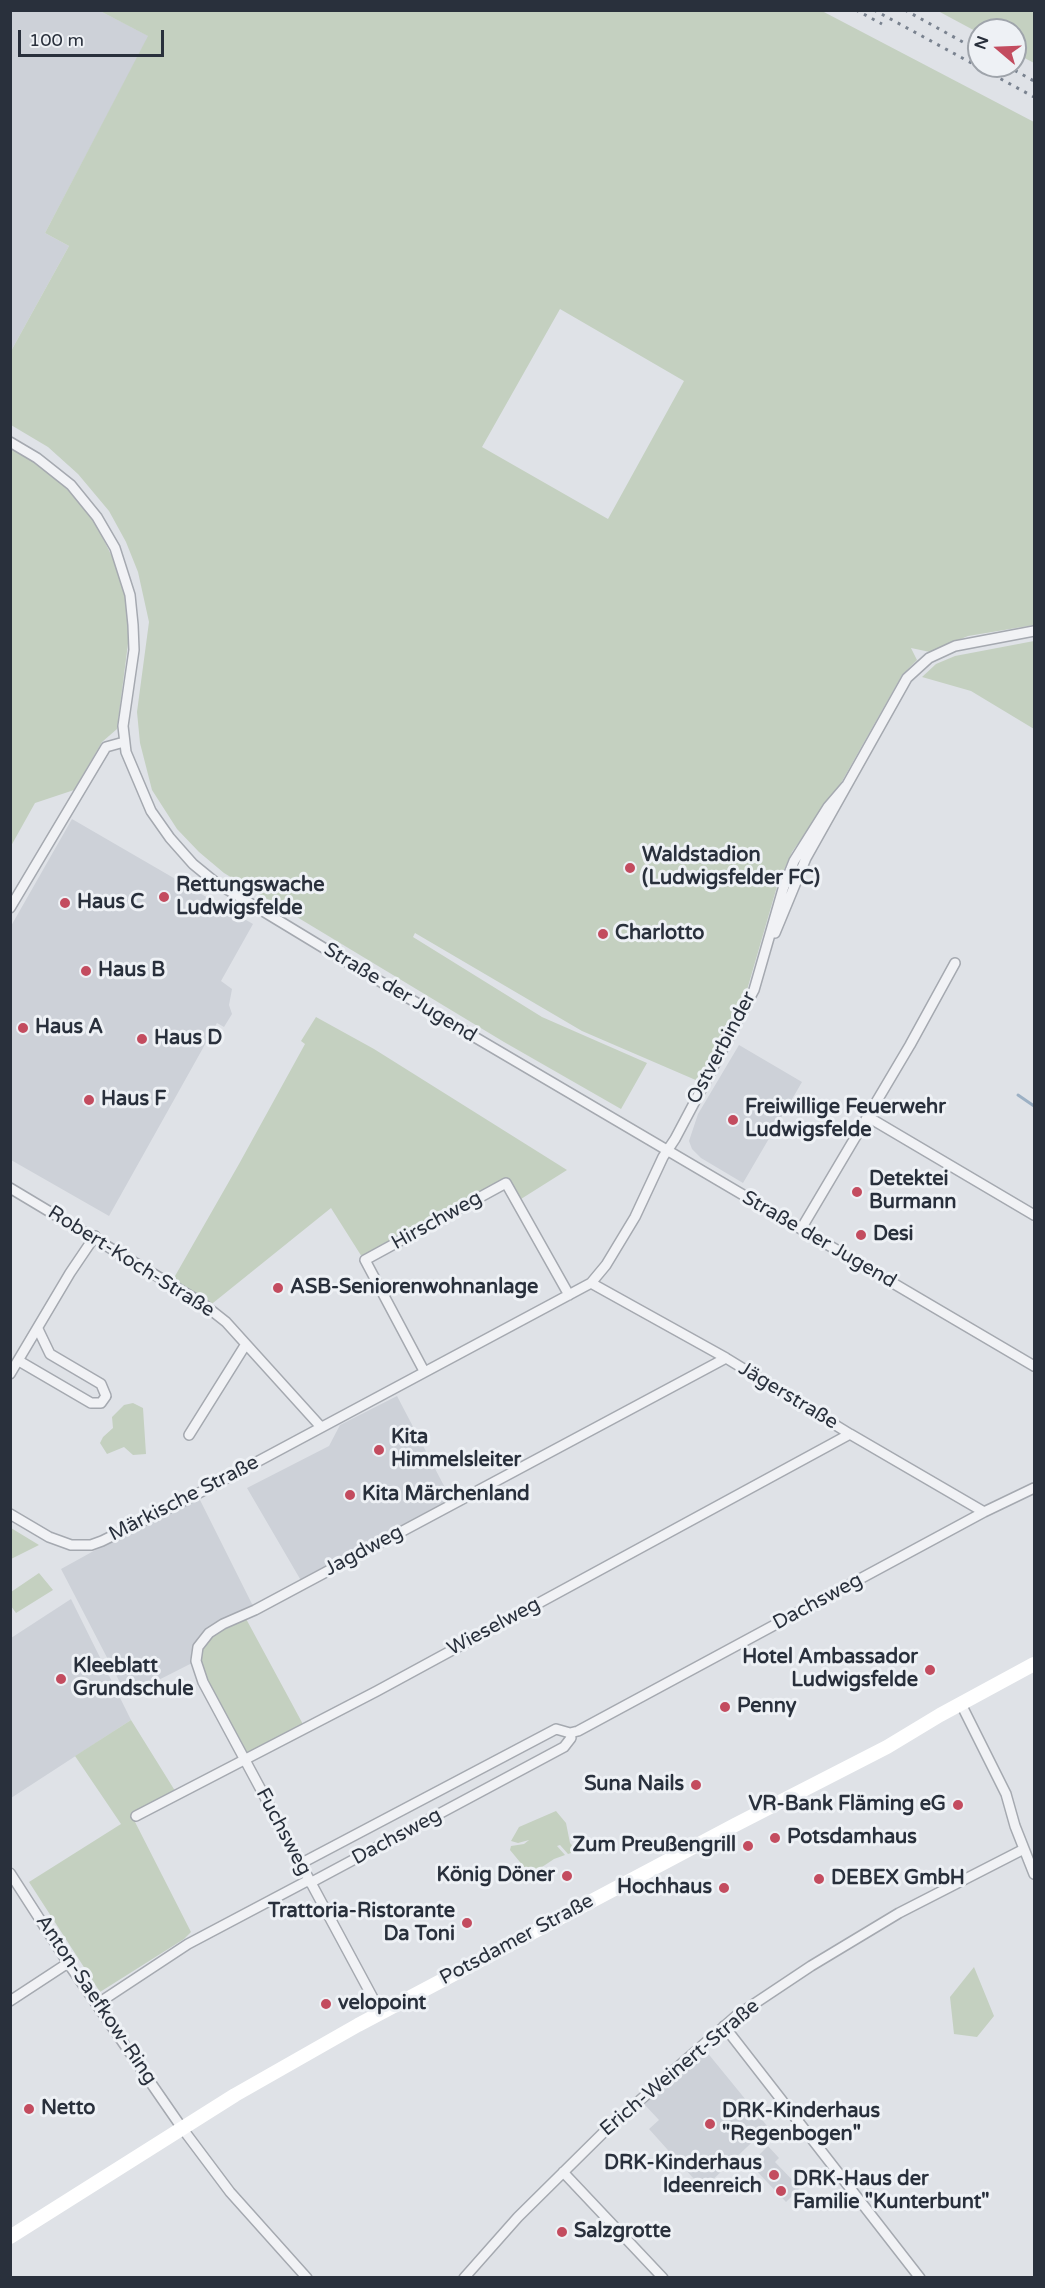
<!DOCTYPE html>
<meta charset="utf-8">
<style>
body{margin:0}
#map{position:relative;width:1045px;height:2288px;overflow:hidden;background:#dfe2e7;font-family:"Varela Round",sans-serif}
canvas{display:block}
.frame{position:absolute;inset:0;border:12px solid #29303c;pointer-events:none}
.north{position:absolute;left:967px;top:18px;width:60px;height:60px;box-sizing:border-box;background:#eef1f5;border:2px solid #9fa4ab;border-radius:50%;rotate:289deg;font-size:16px;font-weight:700;line-height:24px;text-align:center;color:#29303c}
.north::after{content:'';display:block;margin:auto;width:21px;height:27px;background:#c34c5f;clip-path:polygon(50% 0,100% 100%,50% 72%,0 100%)}
.scale{position:absolute;left:18px;top:30px;width:146px;height:27px;box-sizing:border-box;border:3px solid #29303c;border-top:0;padding-left:8px;font-size:18px;line-height:21px;white-space:nowrap;color:#29303c;-webkit-text-stroke:4px #eef1f5;paint-order:stroke}
</style>
<div id="map">
<canvas width="1045" height="2288"></canvas>
<div class="frame"></div>
<div class="north">N</div>
<div class="scale">100 m</div>
</div>
<script>
const ctx = document.querySelector('canvas').getContext('2d');
ctx.lineJoin = 'round';
function paint(path, color) { ctx.fillStyle = color; ctx.fill(path, 'evenodd'); }
const toPath = rows => new Path2D(rows.map(r => 'M' + r).join(''));
function strokePath(path, color, width, dash) { ctx.strokeStyle = color; ctx.lineWidth = width; ctx.lineCap = dash ? 'butt' : 'round'; ctx.setLineDash(dash || []); ctx.stroke(path); }
function label(font, color, halo, rows, align = 'center') {
  ctx.font = font + ' "Varela Round",sans-serif'; ctx.lineWidth = 6; ctx.setLineDash([]); ctx.textBaseline = 'middle'; ctx.strokeStyle = halo; ctx.fillStyle = color; for (const [text, x, y, turn = 0] of rows) {
    ctx.save(); ctx.translate(x, y); ctx.rotate((+turn || 0) * Math.PI / 180); ctx.textAlign = isNaN(turn) ? turn : align; if (halo) ctx.strokeText(text, 0, 0); ctx.fillText(text, 0, 0); ctx.restore();
  }
}
const built = toPath([
 [11,11,100,11,149,36,45,233,69,246,11,351],
 [72,819,253,924,221,981,232,989,229,1005,232,1014,224,1027,217,1023,109,1216,11,1160,11,926],
 [739,1045,802,1082,743,1183,701,1158,692,1149,689,1141,698,1114],
 [397,1396,453,1503,303,1584,247,1488,329,1446,340,1425],
 [197,1494,255,1610,196,1661,127,1696,61,1569],
 [71,1599,131,1720,11,1798,11,1638],
 [706,2051,768,2127,703,2189,649,2129,659,2120,644,2104],
 [768,2146,779,2158,775,2162,800,2188,786,2202,750,2164]
]);
const green = toPath([
 [100,11,822,11,1034,122,1034,625,968,636,930,652,911,648,917,660,902,675,841,783,792,852,778,883,747,990,698,1081,582,1031,415,933,413,937,542,1017,647,1063,621,1109,504,1042,224,873,199,852,177,829,152,790,140,743,137,712,149,622,138,572,126,542,109,511,78,474,48,447,11,425,11,351,69,246,45,233,148,36],
 [560,309,684,381,608,519,482,447],
 [938,11,1034,11,1034,63,1015,53,1015,30,979,30,979,33],
 [11,447,48,471,69,489,95,522,119,571,126,597,129,636,117,729,102,742,74,790,35,803,11,846],
 [1034,641,1034,729,971,691,922,677,936,664,955,656],
 [316,1017,374,1049,567,1170,521,1199,506,1178,362,1257,331,1208,208,1307,171,1283,239,1164,305,1044,301,1041],
 [133,1403,143,1408,146,1454,133,1455,124,1447,107,1454,100,1443,103,1437,113,1428,112,1417,124,1405],
 [11,1528,39,1545,11,1559],
 [39,1573,53,1590,16,1613,11,1606,11,1592],
 [244,1615,305,1728,244,1760,196,1661,209,1633],
 [131,1720,177,1794,133,1818,191,1932,184,1939,100,1992,29,1882,121,1824,75,1756],
 [556,1811,566,1823,570,1843,577,1851,568,1854,560,1845,557,1846,565,1855,554,1859,533,1873,529,1873,510,1850,511,1846,524,1844,529,1840,518,1843,511,1841,519,1827],
 [974,1967,994,2016,977,2037,954,2034,950,1997]
]);
const stream = toPath([
 [1018,1095,1034,1106]
]);
const street = toPath([
 [10,442,37,458,71,485,97,517,115,548,130,595,133,625,134,650,123,726,126,752,151,811,170,838,193,864,215,882,342,959,1034,1366],
 [10,908,106,747,124,742],
 [775,933,806,858,907,678,929,658,955,646,1034,631],
 [868,1117,1034,1215],
 [10,1188,202,1303,226,1322,321,1427],
 [801,1229,910,1045,955,963],
 [591,1283,726,1358,850,1434,984,1512],
 [19,1361,91,1403,101,1403,106,1396,101,1384,50,1354,38,1329],
 [424,1371,365,1260,506,1183,569,1295],
 [10,1374,70,1273,95,1236],
 [189,1435,246,1344],
 [10,1514,49,1537,71,1545,91,1545,102,1541,197,1494,591,1283,606,1265,635,1217,663,1157,675,1139,754,990,783,889,794,861,828,807,846,786],
 [961,1704,1006,1794,1015,1826,1034,1874],
 [136,1816,377,1691,850,1434],
 [300,1864,556,1729,570,1733,578,1731,984,1512,1034,1488],
 [10,1873,68,1963,182,2128,230,2192,307,2278],
 [310,1883,564,1747,571,1738,570,1733],
 [10,2001,68,1963],
 [97,2004,188,1944,309,1880],
 [381,2013,203,1682,196,1661,198,1647,209,1633,223,1624,255,1610,726,1358],
 [724,2026,920,2278],
 [563,2172,663,2278],
 [464,2278,518,2217,606,2130,736,2016,811,1966,899,1913,1024,1849]
]);
const secondary = toPath([
 [10,2237,235,2095,358,2025,735,1825,887,1747,940,1715,1034,1664]
]);
const rail = toPath([
 [856,10,882,24],
 [874,10,1034,97],
 [905,10,979,51],
 [1007,66,1034,81]
]);
const markers = [
 [630,868,6,"#c34c5f"],
 [164,897,6,"#c34c5f"],
 [65,903,6,"#c34c5f"],
 [603,934,6,"#c34c5f"],
 [86,971,6,"#c34c5f"],
 [23,1028,6,"#c34c5f"],
 [142,1039,6,"#c34c5f"],
 [89,1100,6,"#c34c5f"],
 [733,1120,6,"#c34c5f"],
 [857,1192,6,"#c34c5f"],
 [861,1235,6,"#c34c5f"],
 [278,1288,6,"#c34c5f"],
 [379,1450,6,"#c34c5f"],
 [350,1495,6,"#c34c5f"],
 [930,1670,6,"#c34c5f"],
 [61,1679,6,"#c34c5f"],
 [725,1707,6,"#c34c5f"],
 [696,1785,6,"#c34c5f"],
 [958,1805,6,"#c34c5f"],
 [775,1838,6,"#c34c5f"],
 [748,1846,6,"#c34c5f"],
 [567,1876,6,"#c34c5f"],
 [819,1879,6,"#c34c5f"],
 [724,1888,6,"#c34c5f"],
 [467,1923,6,"#c34c5f"],
 [326,2004,6,"#c34c5f"],
 [29,2109,6,"#c34c5f"],
 [710,2124,6,"#c34c5f"],
 [774,2175,6,"#c34c5f"],
 [781,2191,6,"#c34c5f"],
 [562,2232,6,"#c34c5f"]
];
const poiNames = [
 ["Waldstadion",642,856],
 ["(Ludwigsfelder FC)",642,879],
 ["Rettungswache",176,886],
 ["Ludwigsfelde",176,909],
 ["Haus C",77,903],
 ["Charlotto",615,934],
 ["Haus B",98,971],
 ["Haus A",35,1028],
 ["Haus D",154,1039],
 ["Haus F",101,1100],
 ["Freiwillige Feuerwehr",745,1108],
 ["Ludwigsfelde",745,1131],
 ["Detektei",869,1180],
 ["Burmann",869,1203],
 ["Desi",873,1235],
 ["ASB-Seniorenwohnanlage",290,1288],
 ["Kita",391,1438],
 ["Himmelsleiter",391,1461],
 ["Kita Märchenland",362,1495],
 ["Hotel Ambassador",918,1658,"right"],
 ["Ludwigsfelde",918,1681,"right"],
 ["Kleeblatt",73,1667],
 ["Grundschule",73,1690],
 ["Penny",737,1707],
 ["Suna Nails",684,1785,"right"],
 ["VR-Bank Fläming eG",946,1805,"right"],
 ["Potsdamhaus",787,1838],
 ["Zum Preußengrill",736,1846,"right"],
 ["König Döner",555,1876,"right"],
 ["DEBEX GmbH",831,1879],
 ["Hochhaus",712,1888,"right"],
 ["Trattoria-Ristorante",455,1912,"right"],
 ["Da Toni",455,1935,"right"],
 ["velopoint",338,2004],
 ["Netto",41,2109],
 ["DRK-Kinderhaus",722,2112],
 ["\"Regenbogen\"",722,2135],
 ["DRK-Kinderhaus",762,2164,"right"],
 ["Ideenreich",762,2187,"right"],
 ["DRK-Haus der",793,2180],
 ["Familie \"Kunterbunt\"",793,2203],
 ["Salzgrotte",574,2232]
];
const streetNames = [
 ["Straße der Jugend",400,993,31],
 ["Ostverbinder",722,1048,-62],
 ["Hirschweg",437,1221,-29],
 ["Straße der Jugend",819,1240,30],
 ["Robert-Koch-Straße",131,1262,32],
 ["Jägerstraße",788,1396,31],
 ["Märkische Straße",184,1499,-27],
 ["Jagdweg",364,1551,-28],
 ["Dachsweg",818,1602,-28],
 ["Wieselweg",494,1627,-28],
 ["Fuchsweg",283,1832,62],
 ["Dachsweg",397,1837,-28],
 ["Potsdamer Straße",517,1940,-28],
 ["Anton-Saefkow-Ring",96,2000,56],
 ["Erich-Weinert-Straße",680,2068,-40]
];
paint(built, '#cdd1d8');
paint(green, '#c4d0c0');
strokePath(stream, '#9cb0c4', 3);
strokePath(street, '#a5a9b0', 12);
strokePath(street, '#f1f2f5', 9);
strokePath(secondary, '#fff', 14);
strokePath(rail, '#79828f', 3, [3, 6]);
for (const [x, y, r, color] of markers) { const dot = new Path2D(); dot.arc(x, y, r, 0, 2 * Math.PI); ctx.fillStyle = color; ctx.fill(dot); strokePath(dot, '#eef1f5', 2); }
label('bold 20px', '#29303c', '#eef1f5', poiNames, 'left');
label('20px', '#29303c', '#eef1f5', streetNames);
</script>
